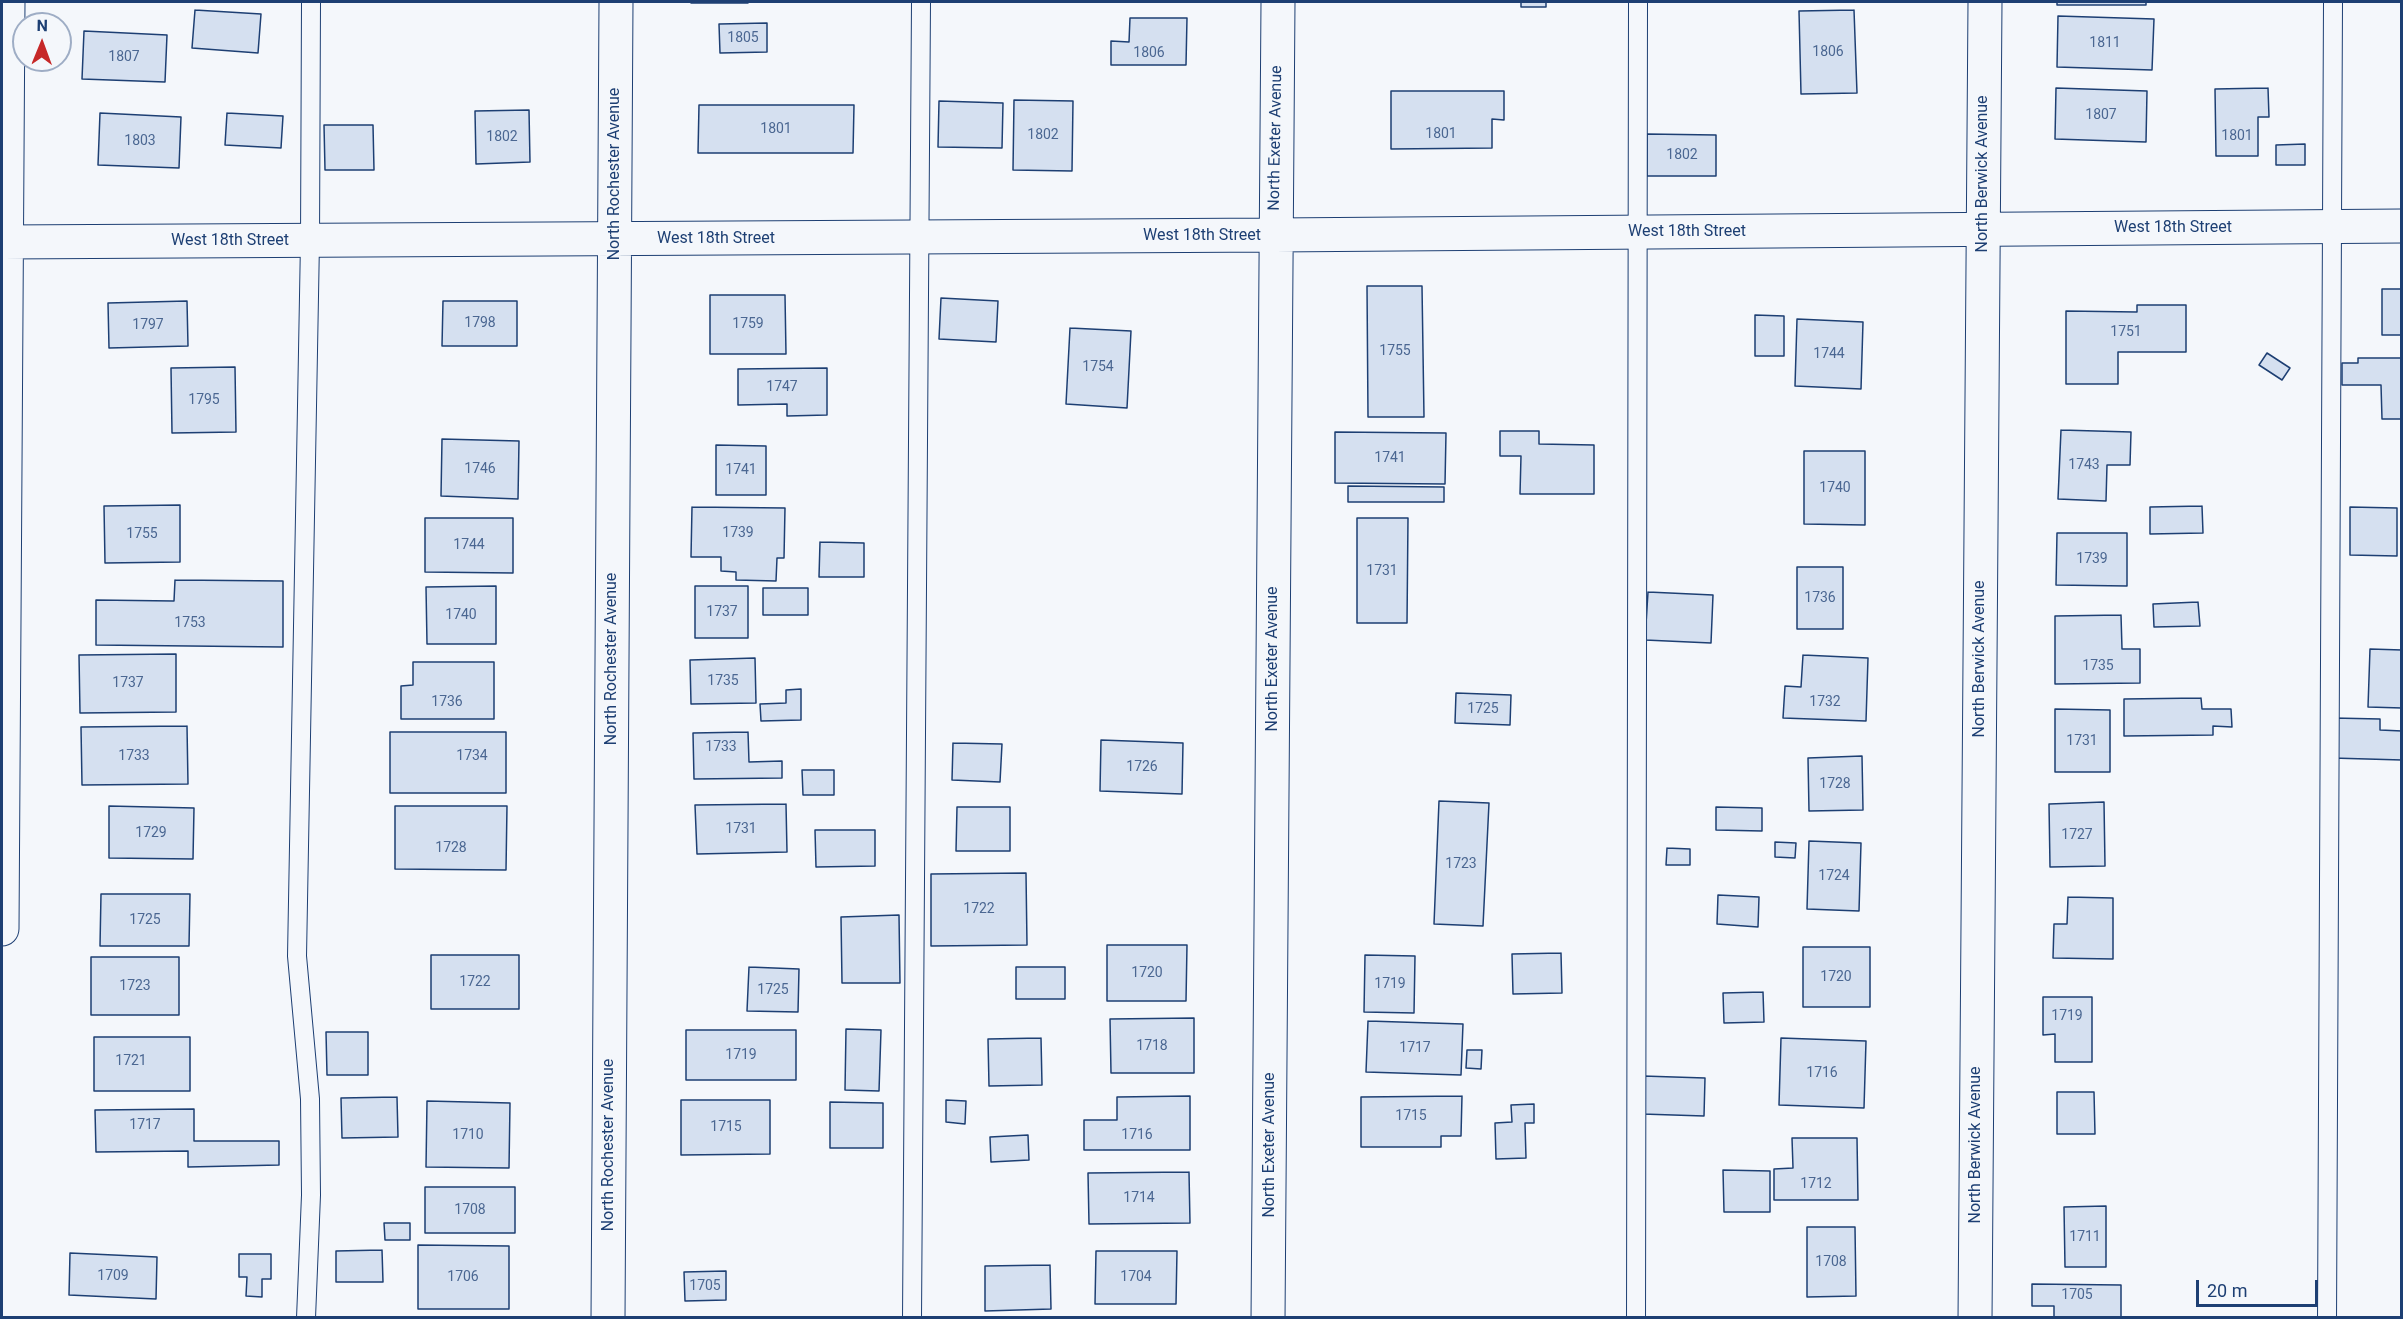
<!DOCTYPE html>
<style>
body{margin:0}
#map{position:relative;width:2403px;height:1319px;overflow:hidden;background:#f4f7fb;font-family:Roboto,sans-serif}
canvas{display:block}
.frame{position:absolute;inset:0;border:3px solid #1d3f73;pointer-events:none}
.north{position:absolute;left:12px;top:12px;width:60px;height:60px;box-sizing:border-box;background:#f4f7fb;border:2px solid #9eadc5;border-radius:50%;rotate:1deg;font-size:16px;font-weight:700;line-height:24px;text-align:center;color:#1d3f73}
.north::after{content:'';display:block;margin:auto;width:21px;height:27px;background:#c62828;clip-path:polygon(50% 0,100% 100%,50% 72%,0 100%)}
.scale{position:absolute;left:2196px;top:1280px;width:122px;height:27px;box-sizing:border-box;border:3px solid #1d3f73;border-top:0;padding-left:8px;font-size:18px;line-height:21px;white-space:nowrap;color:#1d3f73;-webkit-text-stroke:4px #f4f7fb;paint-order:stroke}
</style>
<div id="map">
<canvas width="2403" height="1319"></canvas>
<div class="frame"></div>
<div class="north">N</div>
<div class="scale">20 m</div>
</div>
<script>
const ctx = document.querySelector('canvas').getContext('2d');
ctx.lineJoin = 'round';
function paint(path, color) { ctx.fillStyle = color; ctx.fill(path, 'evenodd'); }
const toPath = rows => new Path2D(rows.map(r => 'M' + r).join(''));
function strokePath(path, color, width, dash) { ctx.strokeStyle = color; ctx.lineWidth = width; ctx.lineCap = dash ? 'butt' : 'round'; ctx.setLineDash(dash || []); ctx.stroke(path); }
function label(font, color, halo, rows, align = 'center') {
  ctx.font = font + ' Roboto,sans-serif'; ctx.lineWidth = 4.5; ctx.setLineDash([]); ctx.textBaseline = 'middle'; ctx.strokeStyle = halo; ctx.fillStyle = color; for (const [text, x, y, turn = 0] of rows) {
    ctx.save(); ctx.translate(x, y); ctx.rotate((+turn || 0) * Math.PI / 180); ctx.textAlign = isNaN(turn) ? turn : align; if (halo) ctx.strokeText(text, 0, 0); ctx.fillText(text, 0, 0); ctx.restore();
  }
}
const building = toPath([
 [691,2,748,2,748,3,691,3,691,2],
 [1521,2,1546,2,1546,7,1521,7,1521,2],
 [2057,2,2146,2,2146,5,2057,5,2057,2],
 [195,10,261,14,258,53,192,48,195,10],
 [1854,10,1857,93,1801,94,1799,11,1854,10],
 [2058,16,2154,19,2152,70,2057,67,2058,16],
 [1130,18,1187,18,1186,65,1111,65,1111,41,1129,42,1130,18],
 [767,23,767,52,720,53,719,24,767,23],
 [84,31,167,35,165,82,82,79,84,31],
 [2056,88,2147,91,2146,142,2055,139,2056,88],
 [2268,88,2269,117,2258,117,2258,156,2216,156,2215,89,2268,88],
 [1391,91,1504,91,1504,120,1492,119,1492,148,1391,149,1391,91],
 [1014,100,1073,101,1072,171,1013,170,1014,100],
 [939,101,1003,103,1002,148,938,147,939,101],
 [699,105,854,105,853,153,698,153,699,105],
 [529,110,530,162,476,164,475,111,529,110],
 [100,113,181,117,179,168,98,165,100,113],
 [227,113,283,116,281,148,225,145,227,113],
 [324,125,373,125,374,170,325,170,324,125],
 [1647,134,1716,135,1716,176,1647,176,1647,134],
 [2305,144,2305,165,2276,165,2276,145,2305,144],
 [1367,286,1422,286,1424,417,1368,417,1367,286],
 [2382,289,2402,289,2402,335,2382,335,2382,289],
 [710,295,785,295,786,354,710,354,710,295],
 [941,298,998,301,996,342,939,339,941,298],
 [187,301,188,346,109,348,108,303,187,301],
 [443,301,517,301,517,346,442,346,443,301],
 [2137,305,2186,305,2186,352,2118,352,2118,384,2066,384,2066,311,2137,312,2137,305],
 [1755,315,1784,316,1784,356,1755,356,1755,315],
 [1797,319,1863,322,1861,389,1795,386,1797,319],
 [1070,328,1131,331,1127,408,1066,404,1070,328],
 [2267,353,2290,368,2282,380,2259,365,2267,353],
 [2358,358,2402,358,2402,419,2382,419,2381,385,2342,385,2342,363,2358,363,2358,358],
 [235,367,236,432,172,433,171,368,235,367],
 [827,368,827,415,787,416,787,404,738,405,738,369,827,368],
 [2061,430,2131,432,2130,465,2107,465,2106,501,2058,499,2061,430],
 [1500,431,1539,431,1539,444,1594,445,1594,494,1520,494,1521,456,1500,456,1500,431],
 [1335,432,1446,433,1445,484,1335,483,1335,432],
 [442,439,519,441,518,499,441,496,442,439],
 [716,445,766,446,766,495,716,495,716,445],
 [1804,451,1865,451,1865,525,1804,524,1804,451],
 [1348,486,1444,487,1444,502,1348,502,1348,486],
 [180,505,180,562,105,563,104,506,180,505],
 [2202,506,2203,533,2150,534,2150,507,2202,506],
 [692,507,785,508,784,558,777,558,776,581,736,580,736,572,721,571,721,557,691,557,692,507],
 [2350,507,2397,508,2397,556,2350,555,2350,507],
 [425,518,513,518,513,573,425,572,425,518],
 [1357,518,1408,518,1407,623,1357,623,1357,518],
 [2057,533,2127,533,2127,586,2056,585,2057,533],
 [820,542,864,543,864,577,819,577,820,542],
 [1797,567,1843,567,1843,629,1797,629,1797,567],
 [175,580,283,581,283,647,96,645,96,600,174,601,175,580],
 [496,586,496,644,427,644,426,587,496,586],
 [695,586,748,586,748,638,695,638,695,586],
 [763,588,808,588,808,615,763,615,763,588],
 [1648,592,1713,595,1711,643,1645,640,1648,592],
 [2198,602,2200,626,2154,627,2153,604,2198,602],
 [2121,615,2122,649,2140,649,2140,683,2055,684,2055,616,2121,615],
 [2370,649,2402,650,2402,708,2368,707,2370,649],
 [176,654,176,712,80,713,79,655,176,654],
 [1803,655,1868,658,1866,721,1783,718,1785,686,1801,687,1803,655],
 [755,658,756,703,691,704,690,660,755,658],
 [413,662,494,662,494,719,401,719,401,686,413,685,413,662],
 [801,689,801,720,761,721,760,704,786,703,786,690,801,689],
 [1456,693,1511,695,1510,725,1455,723,1456,693],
 [2201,698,2202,709,2231,709,2232,727,2213,726,2213,735,2124,736,2124,699,2201,698],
 [2055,709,2110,710,2110,772,2055,772,2055,709],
 [2333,718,2380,719,2380,730,2402,731,2402,760,2332,758,2333,718],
 [187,726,188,784,82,785,81,727,187,726],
 [390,732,506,732,506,793,390,793,390,732],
 [748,732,749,762,782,761,782,778,694,779,693,733,748,732],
 [1101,740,1183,743,1182,794,1100,791,1101,740],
 [953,743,1002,744,1000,782,952,780,953,743],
 [1862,756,1863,810,1809,811,1808,758,1862,756],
 [802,770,834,770,834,795,803,795,802,770],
 [1439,801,1489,803,1483,926,1434,924,1439,801],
 [2104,802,2105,866,2050,867,2049,804,2104,802],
 [786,804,787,852,697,854,695,805,786,804],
 [109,806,194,808,193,859,109,858,109,806],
 [395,806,507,806,506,870,395,869,395,806],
 [957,807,1010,807,1010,851,956,851,957,807],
 [1716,807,1762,808,1762,831,1716,830,1716,807],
 [815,830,875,830,875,866,816,867,815,830],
 [1809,841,1861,843,1859,911,1807,909,1809,841],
 [1775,842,1796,843,1795,858,1775,857,1775,842],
 [1667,848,1690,849,1690,865,1666,865,1667,848],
 [1026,873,1027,945,931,946,931,874,1026,873],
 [101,894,190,894,189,946,100,946,101,894],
 [1718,895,1759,897,1758,927,1717,924,1718,895],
 [2068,897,2113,898,2113,959,2053,958,2054,924,2067,924,2068,897],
 [899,915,900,983,842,983,841,917,899,915],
 [1107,945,1187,945,1186,1001,1107,1001,1107,945],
 [1803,947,1870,947,1870,1007,1803,1007,1803,947],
 [1561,953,1562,993,1513,994,1512,954,1561,953],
 [431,955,519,955,519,1009,431,1009,431,955],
 [1365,955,1415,956,1414,1013,1364,1012,1365,955],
 [91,957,179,957,179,1015,91,1015,91,957],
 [749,967,799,969,798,1012,747,1011,749,967],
 [1016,967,1065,967,1065,999,1016,999,1016,967],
 [1763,992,1764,1022,1724,1023,1723,993,1763,992],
 [2043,997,2092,997,2092,1062,2055,1062,2055,1034,2043,1035,2043,997],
 [1194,1018,1194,1073,1111,1073,1110,1019,1194,1018],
 [1368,1021,1463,1024,1461,1075,1366,1072,1368,1021],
 [846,1029,881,1030,879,1091,845,1090,846,1029],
 [686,1030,796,1030,796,1080,686,1080,686,1030],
 [326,1032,368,1032,368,1075,327,1075,326,1032],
 [94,1037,190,1037,190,1091,94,1091,94,1037],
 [1041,1038,1042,1085,989,1086,988,1039,1041,1038],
 [1781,1038,1866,1041,1864,1108,1779,1105,1781,1038],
 [1467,1050,1482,1050,1481,1069,1466,1068,1467,1050],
 [1643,1076,1705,1078,1704,1116,1642,1114,1643,1076],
 [2057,1092,2094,1092,2095,1134,2057,1134,2057,1092],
 [1190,1096,1190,1150,1084,1150,1084,1120,1117,1120,1117,1097,1190,1096],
 [1462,1096,1461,1136,1441,1136,1441,1147,1361,1147,1361,1097,1462,1096],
 [397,1097,398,1137,342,1138,341,1098,397,1097],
 [681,1100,770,1100,770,1154,681,1155,681,1100],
 [946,1100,966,1101,965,1124,946,1122,946,1100],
 [427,1101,510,1103,509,1168,426,1167,427,1101],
 [830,1102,883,1103,883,1148,830,1148,830,1102],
 [1534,1104,1534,1123,1525,1123,1526,1158,1496,1159,1495,1123,1512,1122,1511,1105,1534,1104],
 [194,1109,194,1141,279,1141,279,1165,188,1167,188,1151,96,1152,95,1110,194,1109],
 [1028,1135,1029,1160,991,1162,990,1137,1028,1135],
 [1792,1138,1857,1138,1858,1200,1774,1200,1774,1169,1793,1168,1792,1138],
 [1723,1170,1770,1171,1770,1212,1724,1212,1723,1170],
 [1189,1172,1190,1223,1089,1224,1088,1173,1189,1172],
 [425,1187,515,1187,515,1233,425,1233,425,1187],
 [2106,1206,2106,1267,2065,1267,2064,1207,2106,1206],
 [384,1223,410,1223,410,1240,385,1240,384,1223],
 [1807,1227,1855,1227,1856,1296,1807,1297,1807,1227],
 [418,1245,509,1246,509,1309,418,1309,418,1245],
 [382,1250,383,1282,336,1282,336,1251,382,1250],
 [1096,1251,1177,1251,1176,1304,1095,1304,1096,1251],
 [70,1253,157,1257,156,1299,69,1295,70,1253],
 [239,1254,271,1254,271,1279,262,1279,262,1297,246,1296,247,1277,239,1277,239,1254],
 [1050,1265,1051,1309,985,1311,985,1266,1050,1265],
 [726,1271,726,1300,685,1301,684,1272,726,1271],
 [2032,1284,2121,1285,2121,1318,2054,1318,2054,1306,2032,1306,2032,1284]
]);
const service = toPath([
 [306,1318,311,1195,310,1099,297,956,310,241,311,2],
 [912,1318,921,2],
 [1636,1318,1638,2],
 [2327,1318,2333,2]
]);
const minor = toPath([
 [2,242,1275,235,2402,226],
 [2,929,8,2],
 [608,1318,616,2],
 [1268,1318,1278,2],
 [1975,1318,1985,2]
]);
const numberNames = [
 ["1805",743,38],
 ["1811",2105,43],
 ["1806",1828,52],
 ["1806",1149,53],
 ["1807",124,57],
 ["1807",2101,115],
 ["1801",776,129],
 ["1801",1441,134],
 ["1802",1043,135],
 ["1801",2237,136],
 ["1802",502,137],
 ["1803",140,141],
 ["1802",1682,155],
 ["1798",480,323],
 ["1759",748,324],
 ["1797",148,325],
 ["1751",2126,332],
 ["1755",1395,351],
 ["1744",1829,354],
 ["1754",1098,367],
 ["1747",782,387],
 ["1795",204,400],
 ["1741",1390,458],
 ["1743",2084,465],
 ["1746",480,469],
 ["1741",741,470],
 ["1740",1835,488],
 ["1739",738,533],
 ["1755",142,534],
 ["1744",469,545],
 ["1739",2092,559],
 ["1731",1382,571],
 ["1736",1820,598],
 ["1737",722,612],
 ["1740",461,615],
 ["1753",190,623],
 ["1735",2098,666],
 ["1735",723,681],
 ["1737",128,683],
 ["1736",447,702],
 ["1732",1825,702],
 ["1725",1483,709],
 ["1731",2082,741],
 ["1733",721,747],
 ["1733",134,756],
 ["1734",472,756],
 ["1726",1142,767],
 ["1728",1835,784],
 ["1731",741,829],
 ["1729",151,833],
 ["1727",2077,835],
 ["1728",451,848],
 ["1723",1461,864],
 ["1724",1834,876],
 ["1722",979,909],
 ["1725",145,920],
 ["1720",1147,973],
 ["1720",1836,977],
 ["1722",475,982],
 ["1719",1390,984],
 ["1723",135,986],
 ["1725",773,990],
 ["1719",2067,1016],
 ["1718",1152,1046],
 ["1717",1415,1048],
 ["1719",741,1055],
 ["1721",131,1061],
 ["1716",1822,1073],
 ["1715",1411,1116],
 ["1717",145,1125],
 ["1715",726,1127],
 ["1710",468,1135],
 ["1716",1137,1135],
 ["1712",1816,1184],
 ["1714",1139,1198],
 ["1708",470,1210],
 ["1711",2085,1237],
 ["1708",1831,1262],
 ["1709",113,1276],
 ["1706",463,1277],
 ["1704",1136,1277],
 ["1705",705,1286],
 ["1705",2077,1295]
];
const streetNames = [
 ["North Exeter Avenue",1276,138,-89],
 ["North Rochester Avenue",615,174,-90],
 ["North Berwick Avenue",1983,174,-90],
 ["West 18th Street",2173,228],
 ["West 18th Street",1687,232],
 ["West 18th Street",1202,236],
 ["West 18th Street",716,239],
 ["West 18th Street",230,241],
 ["North Rochester Avenue",612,659,-90],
 ["North Exeter Avenue",1273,659,-90],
 ["North Berwick Avenue",1980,659,-90],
 ["North Rochester Avenue",609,1145,-90],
 ["North Exeter Avenue",1270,1145,-90],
 ["North Berwick Avenue",1976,1145,-90]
];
paint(building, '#d5e0f0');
strokePath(building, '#1d3f73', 1.5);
strokePath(service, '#1d3f73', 20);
strokePath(minor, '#1d3f73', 35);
strokePath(service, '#f4f7fb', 18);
strokePath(minor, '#f4f7fb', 33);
label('14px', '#4b6792', null, numberNames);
label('16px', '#1d3f73', '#f4f7fb', streetNames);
</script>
